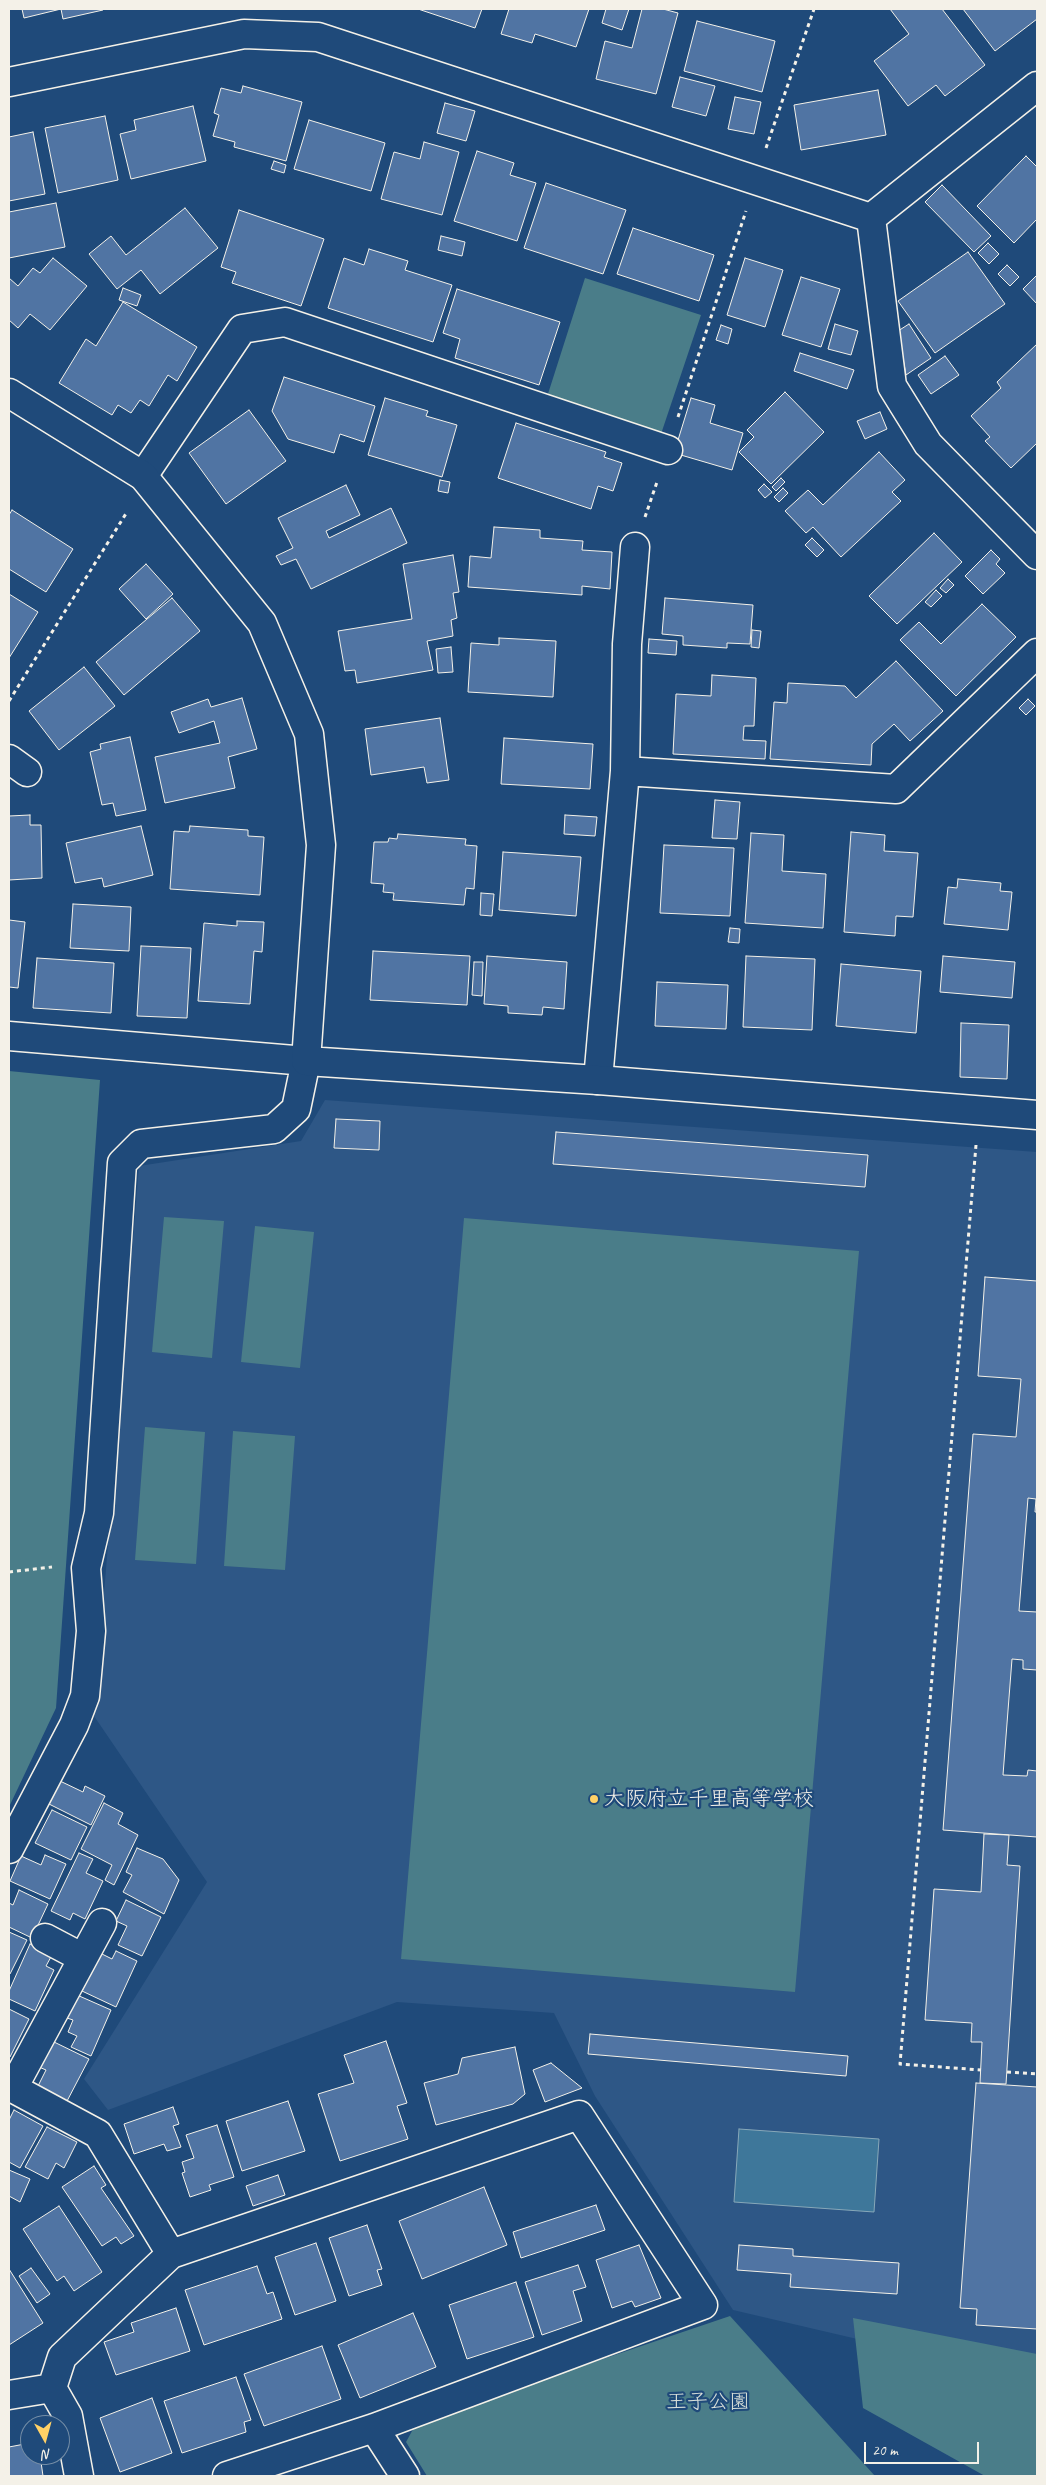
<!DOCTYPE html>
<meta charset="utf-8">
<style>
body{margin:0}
#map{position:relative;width:1046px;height:2485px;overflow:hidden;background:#1f4a7a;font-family:Caveat,sans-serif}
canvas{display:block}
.frame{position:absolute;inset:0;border:10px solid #f4f1e8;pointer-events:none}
.north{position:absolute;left:20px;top:2415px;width:50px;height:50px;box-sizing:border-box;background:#1f4a7a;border:1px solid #748da6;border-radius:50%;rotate:173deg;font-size:14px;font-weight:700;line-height:20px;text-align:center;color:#f4f1e8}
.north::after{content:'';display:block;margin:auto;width:18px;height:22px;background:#ffd166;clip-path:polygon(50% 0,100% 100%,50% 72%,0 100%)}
.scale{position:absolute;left:864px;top:2442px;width:115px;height:22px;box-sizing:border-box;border:2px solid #f4f1e8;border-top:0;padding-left:6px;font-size:15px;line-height:18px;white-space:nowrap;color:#f4f1e8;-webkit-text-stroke:4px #1f4a7a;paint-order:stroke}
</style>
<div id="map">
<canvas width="1046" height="2485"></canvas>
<div class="frame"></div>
<div class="north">N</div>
<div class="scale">20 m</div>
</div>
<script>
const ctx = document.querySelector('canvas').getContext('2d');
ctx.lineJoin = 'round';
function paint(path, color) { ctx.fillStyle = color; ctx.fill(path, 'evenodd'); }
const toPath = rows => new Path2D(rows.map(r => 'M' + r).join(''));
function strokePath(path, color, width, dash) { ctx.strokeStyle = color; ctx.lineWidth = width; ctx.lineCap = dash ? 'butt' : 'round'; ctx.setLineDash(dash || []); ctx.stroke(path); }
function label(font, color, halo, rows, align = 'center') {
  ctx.font = font + ' Caveat,"Klee One",sans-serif'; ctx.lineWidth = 4.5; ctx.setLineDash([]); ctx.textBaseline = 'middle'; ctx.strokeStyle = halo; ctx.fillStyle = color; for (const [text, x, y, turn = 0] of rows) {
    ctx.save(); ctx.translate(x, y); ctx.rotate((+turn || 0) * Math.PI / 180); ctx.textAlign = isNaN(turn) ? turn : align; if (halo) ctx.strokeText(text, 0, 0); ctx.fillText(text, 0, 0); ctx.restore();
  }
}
const built = toPath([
 [325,1100,1037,1152,1037,2381,733,2310,595,2096,554,2013,397,2002,108,2110,84,2079,207,1882,94,1716,139,1166,301,1141]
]);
const green = toPath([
 [585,278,701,315,661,434,547,397],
 [9,1071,100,1080,56,1708,9,1807],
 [164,1217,224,1221,212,1358,152,1352],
 [464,1218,859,1251,795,1992,401,1959],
 [255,1226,314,1232,300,1368,241,1362],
 [145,1427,205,1432,196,1564,135,1560],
 [233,1431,295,1436,285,1570,224,1566],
 [730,2316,875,2476,427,2476,406,2442,417,2422],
 [853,2318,1037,2354,1037,2476,985,2476,863,2408]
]);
const water = toPath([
 [739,2129,879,2139,874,2212,734,2202,739,2129]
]);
const building = toPath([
 [22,9,103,9,103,10,63,19,61,9,24,18,22,9],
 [418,9,482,9,475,28,418,9],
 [509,9,589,9,576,47,535,34,532,43,501,34,509,9],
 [606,9,629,9,622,30,602,23,606,9],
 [642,9,663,9,678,13,656,94,596,79,605,41,632,48,642,9],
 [890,9,942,9,985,65,945,96,936,85,908,106,874,61,909,34,890,9],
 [963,9,1037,9,1037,19,995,51,963,9],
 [697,21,775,41,762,92,684,71,697,21],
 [680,77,715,86,706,116,672,107,680,77],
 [243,86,302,102,286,161,234,147,235,142,213,136,219,115,214,113,221,88,241,93,243,86],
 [878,90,886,135,801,150,794,105,878,90],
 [735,97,761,102,754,134,728,129,735,97],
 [445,103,475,111,466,141,437,133,445,103],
 [193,106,206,161,131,179,120,134,136,130,134,120,193,106],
 [105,116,118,180,58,193,45,128,105,116],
 [309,120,385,143,371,191,294,169,309,120],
 [33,132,45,194,9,201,9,137,33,132],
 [424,142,459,152,442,215,381,199,394,152,420,159,424,142],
 [477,151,514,163,510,175,536,183,517,241,454,221,477,151],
 [1026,156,1037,167,1037,219,1014,243,977,206,1026,156],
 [274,161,286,165,284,173,271,169,274,161],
 [546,183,626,210,603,274,524,248,546,183],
 [942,185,991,236,974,252,925,202,942,185],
 [56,203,65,247,9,258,9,212,56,203],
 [185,208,218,248,160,294,141,270,117,289,89,254,111,236,126,255,185,208],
 [239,210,324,239,301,306,232,283,236,272,221,267,239,210],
 [633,228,714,255,699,301,617,274,633,228],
 [441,236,465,242,462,256,438,250,441,236],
 [988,243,999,254,989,264,978,253,988,243],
 [369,249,408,261,405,270,452,285,433,342,328,308,344,258,364,265,369,249],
 [968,252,1005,304,935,353,898,301,968,252],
 [53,258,87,286,50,330,30,314,18,328,9,320,9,278,18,286,33,268,40,273,53,258],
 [745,258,783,270,765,327,727,315,745,258],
 [1007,265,1019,277,1010,286,998,274,1007,265],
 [1037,275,1037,304,1023,289,1037,275],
 [801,277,840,289,821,347,782,335,801,277],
 [123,288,141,295,137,306,119,300,123,288],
 [457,289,560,322,539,385,455,358,460,339,443,333,457,289],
 [123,302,197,347,177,381,168,375,149,406,140,400,131,413,118,405,112,415,59,383,86,339,96,346,123,302],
 [835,324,858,331,851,355,828,349,835,324],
 [909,324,931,358,906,375,898,331,909,324],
 [721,325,732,329,728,344,716,340,721,325],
 [1037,344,1037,443,1011,468,985,441,990,437,971,416,1001,388,997,382,1037,344],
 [800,353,854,370,847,389,794,371,800,353],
 [945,356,959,375,931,394,918,375,945,356],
 [284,377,375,406,364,442,340,434,334,453,288,439,272,411,284,377],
 [785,392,824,432,771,484,739,452,754,437,747,430,785,392],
 [385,398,428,411,426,416,457,425,442,477,368,455,385,398],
 [691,398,715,405,710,423,743,433,732,470,674,453,691,398],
 [249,410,286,461,226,504,189,453,249,410],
 [880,412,887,429,865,439,857,421,880,412],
 [516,423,606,452,604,457,622,463,613,491,598,486,591,509,498,478,516,423],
 [879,452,905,480,892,492,901,501,841,557,813,527,806,533,785,511,808,490,823,505,879,452],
 [781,478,785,482,776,491,772,487,781,478],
 [440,480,450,482,448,493,438,491,440,480],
 [764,484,772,492,765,498,758,490,764,484],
 [346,485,360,515,326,531,329,538,391,508,407,543,311,589,296,559,281,565,276,556,293,548,278,518,346,485],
 [783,488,788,493,779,502,774,497,783,488],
 [12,510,73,549,46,592,9,569,9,515,12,510],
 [494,527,540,530,540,538,583,541,582,550,612,552,610,589,582,586,582,595,468,587,470,556,491,558,494,527],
 [934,533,962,562,897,624,869,596,934,533],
 [812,538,824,550,817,557,805,545,812,538],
 [991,550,1000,559,996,564,1005,573,983,594,965,576,991,550],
 [453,555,459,592,453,593,457,618,451,620,453,636,427,641,433,670,357,683,355,670,345,671,338,631,412,619,403,564,453,555],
 [146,564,173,594,146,619,119,589,146,564],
 [948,579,954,585,946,593,940,588,948,579],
 [936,590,942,596,931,607,925,602,936,590],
 [9,594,38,612,9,658,9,594],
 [172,598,200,631,124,695,96,662,172,598],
 [665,598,753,605,750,644,727,643,727,648,683,645,683,636,662,634,665,598],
 [982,604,1016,637,956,696,900,640,919,622,941,644,982,604],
 [752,630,761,631,759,648,751,647,752,630],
 [499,638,556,641,553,697,468,692,471,643,499,645,499,638],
 [649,639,677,641,676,655,648,653,649,639],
 [451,647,453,672,438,673,436,649,451,647],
 [896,661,943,711,910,741,894,724,872,744,871,765,770,759,774,702,787,703,788,683,845,686,856,698,896,661],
 [84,667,115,706,59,750,29,711,84,667],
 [712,675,756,678,754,726,744,726,743,740,766,741,765,759,673,754,676,694,711,696,712,675],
 [242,698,257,749,228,757,235,788,165,803,155,757,220,743,214,721,179,733,171,712,208,699,211,707,242,698],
 [1028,699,1035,706,1026,715,1019,708,1028,699],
 [440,718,449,780,427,783,424,767,371,775,365,729,440,718],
 [130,737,146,810,116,816,113,803,102,805,90,752,101,749,100,744,130,737],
 [504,738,593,744,590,789,501,784,504,738],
 [715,800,740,802,737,839,712,838,715,800],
 [30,815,30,825,41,825,42,878,9,880,9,816,30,815],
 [565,815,597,817,595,836,564,834,565,815],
 [141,826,153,875,104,887,102,878,75,883,66,843,141,826],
 [190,826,248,830,248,836,264,837,260,895,170,889,174,831,189,832,190,826],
 [851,832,885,835,884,851,918,853,913,917,896,916,895,936,844,932,851,832],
 [751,833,784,835,782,871,826,874,823,928,745,923,751,833],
 [398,834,466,839,465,845,477,846,474,889,466,888,464,905,393,900,394,893,383,892,384,884,371,883,374,842,388,842,389,838,397,839,398,834],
 [664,845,734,848,730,916,660,913,664,845],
 [503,852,581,857,576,916,499,910,503,852],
 [958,879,1001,883,1000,891,1012,892,1008,930,944,924,948,887,957,888,958,879],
 [481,893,494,894,492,916,480,915,481,893],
 [73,904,131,907,129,951,70,948,73,904],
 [9,920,25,922,18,988,9,987,9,920],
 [237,921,264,922,262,952,254,951,250,1004,198,1001,204,923,237,926,237,921],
 [730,928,740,929,739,943,728,942,730,928],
 [141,946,191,948,187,1018,137,1016,141,946],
 [373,951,470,956,467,1005,370,1000,373,951],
 [487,956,567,962,564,1009,543,1007,542,1015,508,1013,508,1006,484,1004,487,956],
 [746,956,815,959,812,1030,743,1027,746,956],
 [943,956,1015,962,1012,998,940,992,943,956],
 [37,958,114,963,111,1013,33,1008,37,958],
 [474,962,483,962,482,996,472,995,474,962],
 [841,964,921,971,916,1033,836,1026,841,964],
 [657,982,728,985,726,1029,655,1026,657,982],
 [961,1023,1009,1025,1007,1079,960,1077,961,1023],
 [336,1119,380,1121,379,1150,334,1148,336,1119],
 [556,1132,868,1155,865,1187,553,1164,556,1132],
 [985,1277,1037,1281,1037,1512,1035,1512,1036,1499,1028,1498,1019,1611,1037,1612,1037,1670,1023,1669,1023,1660,1012,1659,1003,1775,1027,1776,1028,1770,1037,1771,1037,1837,943,1830,973,1434,1016,1437,1021,1379,978,1376,985,1277],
 [60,1781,83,1792,85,1786,105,1796,91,1825,49,1804,60,1781],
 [104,1803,123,1813,118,1824,138,1835,114,1885,105,1880,112,1865,81,1849,104,1803],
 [52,1810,87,1827,71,1860,35,1843,52,1810],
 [984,1834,1009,1835,1007,1865,1020,1866,1006,2084,980,2083,982,2042,971,2042,972,2023,925,2020,934,1889,981,1892,984,1834],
 [137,1848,163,1859,179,1880,164,1914,123,1892,132,1875,126,1872,137,1848],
 [79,1853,93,1859,86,1873,103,1881,85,1919,73,1913,70,1920,51,1911,79,1853],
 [45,1855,66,1864,50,1899,10,1881,21,1856,41,1865,45,1855],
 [19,1890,48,1904,32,1938,9,1927,9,1903,13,1905,19,1890],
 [126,1900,161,1917,142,1956,118,1945,127,1926,116,1921,126,1900],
 [9,1932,27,1940,10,1974,9,1973,9,1932],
 [30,1944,52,1955,46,1966,54,1970,35,2011,9,1999,9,1991,30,1944],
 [116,1951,137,1961,116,2007,82,1991,100,1953,112,1959,116,1951],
 [77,1995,111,2010,91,2056,71,2047,77,2036,68,2032,73,2020,67,2018,77,1995],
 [9,2009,29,2019,10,2057,9,2057,9,2009],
 [590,2034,848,2056,846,2076,588,2054,590,2034],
 [52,2041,89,2059,66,2103,37,2088,46,2070,39,2067,52,2041],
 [386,2041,407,2103,397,2106,408,2139,340,2161,318,2094,354,2083,344,2055,386,2041],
 [515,2047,525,2094,513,2104,436,2125,424,2083,458,2074,462,2058,515,2047],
 [551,2063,582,2088,545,2102,533,2070,551,2063],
 [976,2083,1037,2087,1037,2329,976,2325,977,2309,960,2308,976,2083],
 [288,2101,305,2151,242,2171,226,2121,288,2101],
 [173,2107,179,2124,173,2126,181,2147,167,2151,164,2144,134,2154,124,2124,173,2107],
 [14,2110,43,2126,20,2168,9,2162,9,2120,14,2110],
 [217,2125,234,2177,209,2185,211,2190,190,2197,182,2173,185,2172,182,2162,194,2158,186,2135,217,2125],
 [47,2127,77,2142,64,2168,56,2163,48,2179,25,2167,47,2127],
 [94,2166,106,2185,101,2188,134,2236,121,2244,116,2237,102,2246,62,2187,94,2166],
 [9,2170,30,2179,20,2202,9,2196,9,2170],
 [278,2175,285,2195,253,2206,246,2186,278,2175],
 [484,2187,507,2245,422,2279,399,2221,484,2187],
 [596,2205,605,2230,521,2258,513,2232,596,2205],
 [59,2206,102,2272,74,2291,64,2276,57,2281,23,2229,59,2206],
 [367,2225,382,2269,377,2270,382,2285,349,2296,329,2238,367,2225],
 [316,2243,336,2301,295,2315,275,2257,316,2243],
 [639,2245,661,2298,635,2307,632,2301,612,2308,596,2260,639,2245],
 [739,2245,793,2249,793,2256,899,2263,897,2294,790,2287,791,2274,737,2270,739,2245],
 [578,2265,586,2287,573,2291,582,2321,542,2335,525,2282,578,2265],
 [257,2266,267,2294,273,2292,282,2319,204,2345,185,2290,257,2266],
 [31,2268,50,2294,37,2303,19,2276,31,2268],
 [9,2269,43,2323,9,2345,9,2269],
 [516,2282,534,2337,467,2359,449,2305,516,2282],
 [176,2308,190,2351,116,2375,104,2342,134,2332,131,2323,176,2308],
 [413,2313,436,2367,360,2398,338,2345,413,2313],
 [322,2346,341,2399,264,2426,244,2374,322,2346],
 [236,2377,251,2420,244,2422,246,2432,182,2453,164,2401,236,2377],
 [152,2398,172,2453,120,2472,100,2418,152,2398],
 [30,2443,30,2455,40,2455,43,2476,9,2476,9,2447,30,2443]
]);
const path = toPath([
 [766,148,814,9],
 [678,417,746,211],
 [645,517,657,482],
 [9,701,127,512],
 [976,1145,900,2064,981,2070],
 [9,1572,52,1567],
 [1007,2072,1037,2074]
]);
const minor = toPath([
 [9,82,244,34,318,37,871,218],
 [871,218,892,386,928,444,1037,555],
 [871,218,1037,86],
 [143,476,242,329,285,322,668,450],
 [9,759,27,772],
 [625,771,896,789,1037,653],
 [9,1036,306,1061,296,1109,274,1129,141,1144,122,1163,99,1513,86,1568,91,1631,85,1696,74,1725,9,1849],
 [598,1080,625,771,627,644,635,547],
 [45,1938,83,1958],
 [9,2086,98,2134,171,2254],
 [13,2088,102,1923],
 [52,2388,62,2357,171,2254,579,2115,703,2305,374,2428,227,2476],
 [9,2395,52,2388,68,2416,79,2476],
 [374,2428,405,2476]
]);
const tertiary = toPath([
 [9,393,143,476,262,623,309,734,321,845,306,1061,598,1080,1037,1115]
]);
const markers = [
 [594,1799,5,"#ffd166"]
];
const poiNames = [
 ["大阪府立千里高等学校",604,1799]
];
const parkNames = [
 ["王子公園",708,2402]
];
paint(built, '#2e5786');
paint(green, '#4a7d89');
paint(water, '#3e779a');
strokePath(water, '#87a8b9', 1);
paint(building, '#5074a3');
strokePath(building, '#f4f1e8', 1);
strokePath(minor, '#f4f1e8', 31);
strokePath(tertiary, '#f4f1e8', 31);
strokePath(path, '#f4f1e8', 3, [4, 4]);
strokePath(minor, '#1f4a7a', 28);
strokePath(tertiary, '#1f4a7a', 28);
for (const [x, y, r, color] of markers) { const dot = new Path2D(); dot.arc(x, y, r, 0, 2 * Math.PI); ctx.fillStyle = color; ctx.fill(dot); strokePath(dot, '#1f4a7a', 2); }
label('21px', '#f4f1e8', '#1f4a7a', poiNames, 'left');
label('21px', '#dae0da', '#1f4a7a', parkNames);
</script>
